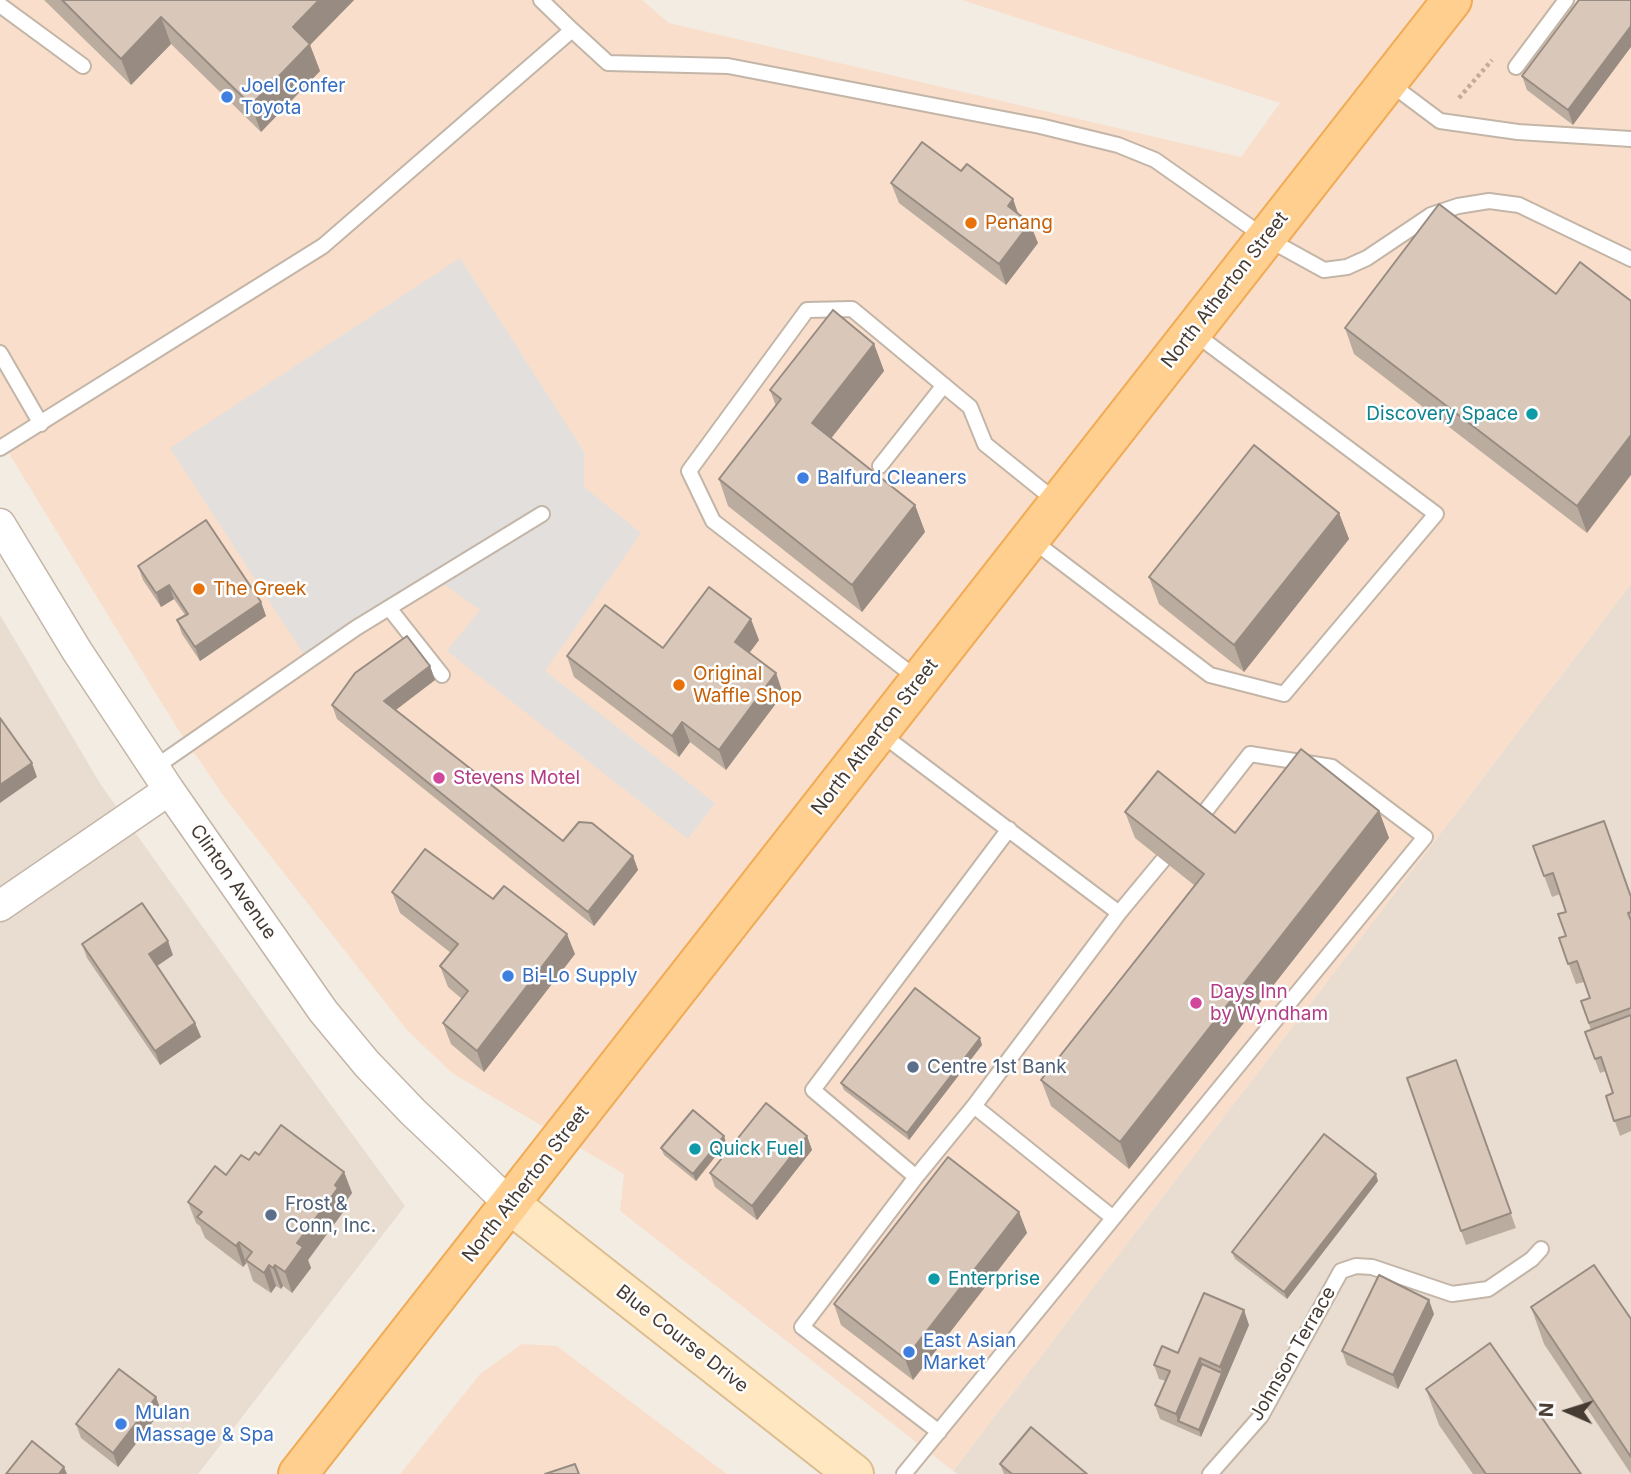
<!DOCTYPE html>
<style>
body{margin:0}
#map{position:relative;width:1631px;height:1474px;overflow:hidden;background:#f3ece3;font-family:Inter,sans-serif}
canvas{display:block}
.north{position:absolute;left:1533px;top:1376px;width:70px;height:70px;-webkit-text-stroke:5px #fff;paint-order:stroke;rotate:273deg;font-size:19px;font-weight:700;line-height:28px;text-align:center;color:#463b32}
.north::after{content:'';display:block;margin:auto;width:24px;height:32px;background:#463b32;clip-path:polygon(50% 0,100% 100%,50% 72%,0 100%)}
</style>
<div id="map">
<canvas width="1631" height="1474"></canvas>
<div class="north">N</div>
</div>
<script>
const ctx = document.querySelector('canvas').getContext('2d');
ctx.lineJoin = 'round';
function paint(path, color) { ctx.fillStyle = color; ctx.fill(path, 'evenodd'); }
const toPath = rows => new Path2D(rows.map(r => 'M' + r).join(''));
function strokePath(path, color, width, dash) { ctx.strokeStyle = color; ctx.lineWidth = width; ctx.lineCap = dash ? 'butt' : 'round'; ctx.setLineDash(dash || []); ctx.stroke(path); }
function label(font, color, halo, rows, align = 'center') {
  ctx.font = font + ' Inter,sans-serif'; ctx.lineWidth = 5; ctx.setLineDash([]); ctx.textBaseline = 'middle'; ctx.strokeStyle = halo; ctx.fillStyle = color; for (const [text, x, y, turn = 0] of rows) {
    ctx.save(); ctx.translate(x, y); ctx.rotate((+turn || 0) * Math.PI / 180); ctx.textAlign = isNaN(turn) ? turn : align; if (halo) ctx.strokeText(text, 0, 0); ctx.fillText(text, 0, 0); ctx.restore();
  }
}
const residential = toPath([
 [1631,584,1631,1474,958,1474,953,1471],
 [0,615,101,785,303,1067,405,1206,198,1474,0,1474]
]);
const commercial = toPath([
 [0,0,642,0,669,23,1241,157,1280,103,962,0,1631,0,1631,584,953,1471,620,1211,624,1174,452,1073,407,1030,225,798,177,728,0,439],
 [522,1344,557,1346,727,1474,400,1474,480,1374]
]);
const parking = toPath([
 [460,258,584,452,584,487,641,533,545,671,715,803,688,839,447,651,480,610,436,579,308,661,170,448]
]);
const path = toPath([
 [1459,98,1492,60]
]);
const service = toPath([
 [0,5,83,66],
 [572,30,608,63,728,66,1040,126,1118,145,1155,160,1266,238,1324,270,1347,267,1367,258,1431,215,1458,206,1489,201,1519,205,1631,259],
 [1516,67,1566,0],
 [1388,82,1440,121,1518,132,1631,139],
 [0,353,41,424],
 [0,448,323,246,572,30,541,0],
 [880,466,944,385],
 [1032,540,1210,675,1284,694,1436,514,1194,333],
 [389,608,442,675],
 [919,680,713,521,689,471,807,310,852,309,970,407,985,444,1057,502],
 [880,733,1119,913,974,1106,916,1177,802,1327,939,1432],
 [154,768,356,628,542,514],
 [1119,913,1163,860],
 [974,1106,1112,1217],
 [916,1177,813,1090,1009,829],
 [904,1474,1425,837,1332,767,1250,754,1197,822],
 [1210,1474,1261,1416,1341,1271,1356,1266,1372,1267,1452,1294,1488,1289,1532,1259,1541,1249]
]);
const minor = toPath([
 [0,524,77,651,169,790,323,1011,367,1064,413,1112,510,1204],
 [0,906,169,790]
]);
const secondary = toPath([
 [510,1204,854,1474]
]);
const primary = toPath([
 [298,1474,1452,0]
]);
const wall = toPath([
 [44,0,354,0,310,45,320,71,261,132,171,44,131,85],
 [1579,0,1573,125,1527,90,1522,76],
 [961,171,1013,199,1018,213,1038,243,1006,285,899,203,891,183],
 [1556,294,1587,533,1354,354,1345,328],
 [874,344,884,371,831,438,915,505,925,532,862,612,728,506,719,479,776,406,770,390],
 [1339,513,1349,539,1244,672,1159,604,1149,577],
 [138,566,261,602,266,616,200,661,182,634,177,620,185,615,174,599,161,607,143,580],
 [759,640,749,653,776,673,783,694,726,770,690,742,679,757,574,677,567,656],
 [430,666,435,680,396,710,563,841,633,856,638,870,594,926,337,719,332,705],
 [1379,811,1389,838,1129,1169,1051,1106,1041,1080,1194,885,1135,838,1125,812,1235,833],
 [1533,846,1631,896,1631,1131,1620,1136,1606,1096,1613,1093,1606,1071,1600,1073,1585,1032,1591,1030,1581,1001,1590,998,1584,982,1576,984,1559,938,1566,936,1566,912,1560,894,1552,897],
 [392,892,493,899,575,954,484,1072,451,1044,443,1023,462,999,448,987,440,966,451,953,400,913],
 [82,944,173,955,157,966,195,1023,201,1037,160,1065,87,958],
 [982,1045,909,1140,844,1090,841,1083],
 [1456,1060,1516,1228,1466,1245,1407,1078],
 [724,1136,726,1143,696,1181,664,1155,661,1148],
 [807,1136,812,1150,757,1220,715,1187,710,1173],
 [259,1155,344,1172,352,1193,344,1204,346,1208,308,1260,311,1268,292,1293,283,1286,281,1289,276,1286,271,1293,253,1281,247,1263,243,1267,205,1238,200,1226,196,1223,188,1202,226,1175],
 [1378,1181,1287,1299,1235,1259,1232,1252],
 [1019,1212,1027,1233,913,1380,841,1325,834,1304],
 [1531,1307,1631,1319,1631,1474,1544,1344],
 [1434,1314,1398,1389,1347,1365,1342,1351],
 [1249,1325,1201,1437,1160,1419,1155,1405,1166,1381,1159,1379,1154,1365,1178,1353],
 [1426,1389,1581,1474,1473,1474,1439,1425],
 [156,1397,161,1411,118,1467,81,1438,76,1424],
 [1000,1464,1087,1474,1004,1474]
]);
const shadedWall = toPath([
 [319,0,354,0,310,45,320,71,261,132,251,105,293,27],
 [161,17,171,44,131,85,121,59],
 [1631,26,1631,47,1573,125,1568,110],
 [1013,199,1020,220,1008,206],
 [1030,223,1038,243,1006,285,999,264],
 [874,344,884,371,822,450,812,423],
 [1631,435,1631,475,1587,533,1577,506],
 [915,505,925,532,862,612,852,585],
 [1339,513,1349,539,1244,672,1234,645],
 [169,585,174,599,161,607,156,593],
 [261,602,266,616,200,661,195,647],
 [751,619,759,640,742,663,735,642],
 [430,666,435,680,389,715,384,701],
 [776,673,783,694,726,770,719,750],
 [682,722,690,742,679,757,672,736],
 [32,763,37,777,0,803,0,785],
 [1379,811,1389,838,1129,1169,1120,1142],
 [633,856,638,870,594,926,588,912],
 [567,934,575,954,484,1072,477,1051],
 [168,941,173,955,154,968,149,954],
 [195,1023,201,1037,160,1065,155,1051],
 [980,1038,982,1045,909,1140,907,1133],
 [724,1136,726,1143,696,1181,693,1174],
 [807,1136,812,1150,757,1220,752,1206],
 [344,1172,352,1193,344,1204,346,1208,308,1260,311,1268,292,1293,285,1272,297,1243],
 [1376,1174,1378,1181,1287,1299,1284,1292],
 [1019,1212,1027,1233,913,1380,905,1359],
 [239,1242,246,1263,243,1267,236,1246],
 [269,1265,276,1286,271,1293,264,1273],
 [275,1265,283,1286,281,1289,273,1268],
 [1429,1300,1434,1314,1398,1389,1393,1375],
 [1244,1310,1249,1325,1201,1437,1199,1430,1222,1373,1220,1367],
 [1200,1358,1205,1372,1178,1421,1176,1414],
 [156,1397,161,1411,118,1467,113,1453],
 [64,1467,67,1474,59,1474]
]);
const building = toPath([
 [62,0,319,0,293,27,310,44,251,105,161,17,121,59,62,0],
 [1579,0,1631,0,1631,26,1568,110,1522,76,1579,0],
 [922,142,961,171,967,164,1013,199,1008,206,1030,223,999,264,891,183,922,142],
 [1439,204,1556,294,1580,262,1631,301,1631,435,1577,506,1345,328,1439,204],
 [833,310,874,344,812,423,915,505,852,585,719,479,781,399,770,390,833,310],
 [1254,445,1339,513,1234,645,1149,577,1254,445],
 [206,520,261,602,195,647,177,620,188,614,169,585,156,593,138,566,206,520],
 [709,587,751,619,735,642,776,673,719,750,682,722,672,736,567,656,605,605,663,648,709,587],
 [407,636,430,666,384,701,563,841,579,822,592,823,633,856,588,912,332,705,355,673,407,636],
 [0,718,32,763,0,785,0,718],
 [1301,749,1379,811,1120,1142,1041,1080,1204,874,1125,812,1158,771,1235,833,1301,749],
 [1604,821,1631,897,1631,912,1628,913,1631,921,1631,1008,1589,1023,1581,1001,1590,998,1577,961,1568,964,1559,938,1566,936,1558,914,1566,912,1553,873,1544,876,1533,846,1604,821],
 [425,849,493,899,504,886,567,934,477,1051,443,1023,468,991,440,966,458,944,392,892,425,849],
 [142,903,168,941,149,954,195,1023,155,1051,82,944,142,903],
 [915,988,980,1038,907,1133,841,1083,915,988],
 [1631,1015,1631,1116,1614,1121,1606,1096,1613,1093,1601,1057,1595,1059,1585,1032,1631,1015],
 [1456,1060,1511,1213,1461,1231,1407,1078,1456,1060],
 [766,1103,807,1136,752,1206,710,1173,766,1103],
 [693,1110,724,1136,693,1174,661,1148,693,1110],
 [281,1125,344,1172,335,1185,338,1188,297,1243,303,1247,285,1272,275,1265,273,1268,269,1265,264,1273,246,1260,252,1252,239,1242,236,1246,197,1217,202,1212,188,1202,215,1166,226,1175,241,1155,249,1160,255,1152,259,1155,281,1125],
 [1324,1134,1376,1174,1284,1292,1232,1252,1324,1134],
 [948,1157,1019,1212,905,1359,834,1304,948,1157],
 [1594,1265,1631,1319,1631,1457,1531,1307,1594,1265],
 [1379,1275,1429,1300,1393,1375,1342,1351,1379,1275],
 [1204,1293,1244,1310,1220,1367,1200,1358,1176,1414,1155,1405,1170,1371,1154,1365,1162,1346,1178,1353,1204,1293],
 [1490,1343,1581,1474,1486,1474,1426,1389,1490,1343],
 [1202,1364,1222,1373,1199,1430,1178,1421,1202,1364],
 [119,1369,156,1397,113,1453,76,1424,119,1369],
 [1031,1427,1087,1474,1012,1474,1000,1464,1031,1427],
 [32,1441,64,1467,59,1474,6,1474,32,1441],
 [575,1464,579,1474,545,1474,575,1464]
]);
const markers = [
 [227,97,7,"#3f7fe0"],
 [971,223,7,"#e8710a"],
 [1532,414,7,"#0f9aa8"],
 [803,478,7,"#3f7fe0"],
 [199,589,7,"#e8710a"],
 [679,685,7,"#e8710a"],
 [439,778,7,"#d1479c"],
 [508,976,7,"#3f7fe0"],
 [1196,1003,7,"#d1479c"],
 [913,1067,7,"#5c6f8a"],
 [695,1149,7,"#0f9aa8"],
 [271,1215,7,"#5c6f8a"],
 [934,1279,7,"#0f9aa8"],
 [909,1352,7,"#3f7fe0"],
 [121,1424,7,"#3f7fe0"]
];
const shopNames = [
 ["Joel Confer",241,86],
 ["Toyota",241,108],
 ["Balfurd Cleaners",817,478],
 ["Bi-Lo Supply",522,976],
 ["East Asian",923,1341],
 ["Market",923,1363],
 ["Mulan",135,1413],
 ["Massage & Spa",135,1435]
];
const foodNames = [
 ["Penang",985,223],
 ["The Greek",213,589],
 ["Original",693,674],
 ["Waffle Shop",693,696]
];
const streetNames = [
 ["North Atherton Street",1225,290,-52],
 ["North Atherton Street",875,737,-52],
 ["Clinton Avenue",233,882,55],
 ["North Atherton Street",526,1184,-52],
 ["Blue Course Drive",682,1339,38],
 ["Johnson Terrace",1293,1354,-60]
];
const cultureNames = [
 ["Discovery Space",1518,414,"right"],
 ["Quick Fuel",709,1149],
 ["Enterprise",948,1279]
];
const hotelNames = [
 ["Stevens Motel",453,778],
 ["Days Inn",1210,992],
 ["by Wyndham",1210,1014]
];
const serviceNames = [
 ["Centre 1st Bank",927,1067],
 ["Frost &",285,1204],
 ["Conn, Inc.",285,1226]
];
paint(residential, '#e8ddd0');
paint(commercial, '#f9dfcb');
paint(parking, '#e3dfdc');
strokePath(service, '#c3b5a7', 18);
strokePath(minor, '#c3b5a7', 33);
strokePath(secondary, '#dbbd8f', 42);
strokePath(primary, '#f0ab54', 42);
strokePath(path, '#c3ac94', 4.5, [3.5, 3.5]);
strokePath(service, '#fff', 14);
strokePath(minor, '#fff', 30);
strokePath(secondary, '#ffe7c1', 38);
strokePath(primary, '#ffcf90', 38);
paint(wall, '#bbaca0');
paint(shadedWall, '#988c82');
paint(building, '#d9c8ba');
strokePath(building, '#988c82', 2);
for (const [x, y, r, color] of markers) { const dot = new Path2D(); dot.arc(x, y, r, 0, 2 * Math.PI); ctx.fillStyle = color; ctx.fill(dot); strokePath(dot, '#fff', 2.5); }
label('19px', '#366cbe', '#fff', shopNames, 'left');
label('19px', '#c56008', '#fff', foodNames, 'left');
label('19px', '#463b32', '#fff', streetNames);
label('19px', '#0d838f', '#fff', cultureNames, 'left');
label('19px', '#b23c85', '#fff', hotelNames, 'left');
label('19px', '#4e5e75', '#fff', serviceNames, 'left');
</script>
